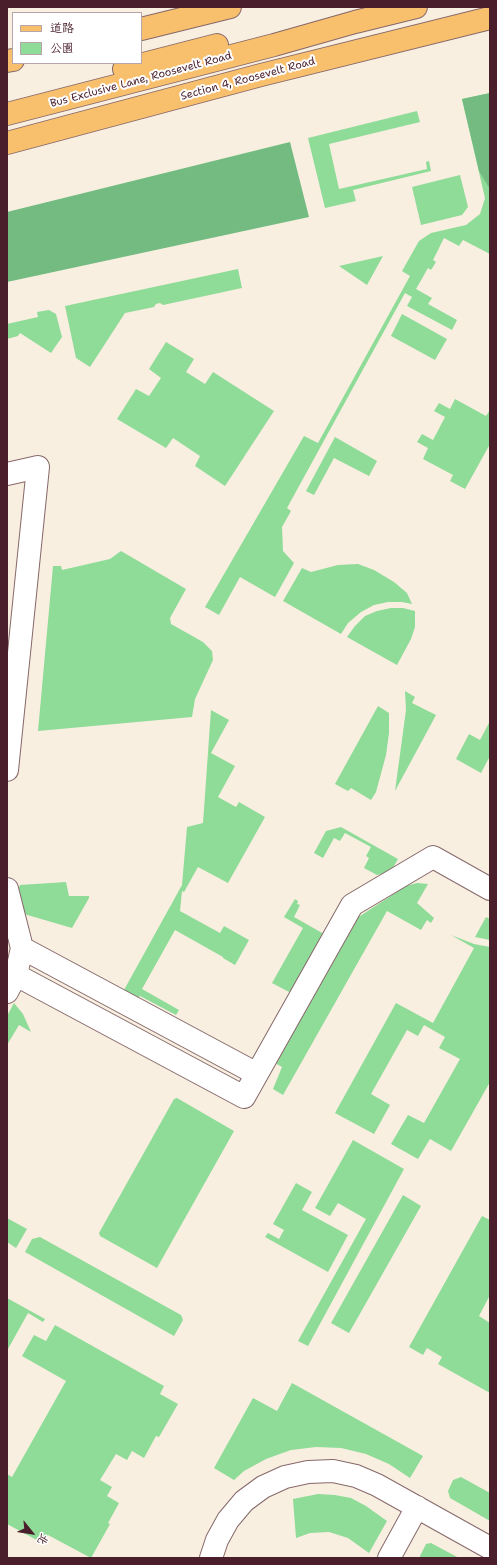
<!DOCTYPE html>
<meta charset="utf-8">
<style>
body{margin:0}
#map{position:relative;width:497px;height:1565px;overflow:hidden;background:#f8efe0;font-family:"Shantell Sans","LXGW WenKai TC",sans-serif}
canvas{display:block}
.frame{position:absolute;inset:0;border:8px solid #4a1f2b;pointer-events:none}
.legend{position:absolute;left:12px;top:12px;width:130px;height:52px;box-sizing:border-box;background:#fff;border:1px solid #b7a5aa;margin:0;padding:5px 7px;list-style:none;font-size:12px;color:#4a1f2b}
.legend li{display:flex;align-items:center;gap:8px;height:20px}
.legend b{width:20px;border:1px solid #b7a5aa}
.north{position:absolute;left:12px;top:1513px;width:40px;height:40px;-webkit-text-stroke:3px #fff;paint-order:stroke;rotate:120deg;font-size:11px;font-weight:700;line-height:16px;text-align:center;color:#4a1f2b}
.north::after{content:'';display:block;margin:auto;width:14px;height:18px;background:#4a1f2b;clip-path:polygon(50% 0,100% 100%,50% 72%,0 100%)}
</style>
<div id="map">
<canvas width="497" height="1565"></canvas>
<div class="frame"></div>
<ul class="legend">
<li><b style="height:5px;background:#f8bf6c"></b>道路</li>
<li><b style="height:11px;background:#8fdb98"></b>公園</li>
</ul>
<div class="north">北</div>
</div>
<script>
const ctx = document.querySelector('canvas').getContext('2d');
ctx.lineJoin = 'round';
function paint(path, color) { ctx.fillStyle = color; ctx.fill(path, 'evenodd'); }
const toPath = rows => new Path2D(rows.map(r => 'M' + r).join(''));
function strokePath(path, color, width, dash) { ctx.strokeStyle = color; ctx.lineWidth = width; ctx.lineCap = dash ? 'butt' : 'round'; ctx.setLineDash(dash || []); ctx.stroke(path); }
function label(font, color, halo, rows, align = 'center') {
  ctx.font = font + ' "Shantell Sans",sans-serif'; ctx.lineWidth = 4; ctx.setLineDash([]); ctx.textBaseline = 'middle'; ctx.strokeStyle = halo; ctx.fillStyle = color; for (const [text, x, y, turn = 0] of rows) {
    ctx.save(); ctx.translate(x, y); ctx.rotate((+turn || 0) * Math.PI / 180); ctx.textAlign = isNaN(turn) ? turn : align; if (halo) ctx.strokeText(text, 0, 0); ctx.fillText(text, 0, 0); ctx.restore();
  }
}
const green = toPath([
 [490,93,490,254,463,240,459,246,444,238,433,260,436,262,431,270,428,268,416,289,432,298,428,304,457,320,452,330,407,306,412,297,405,293,287,508,291,511,282,527,283,551,294,563,275,597,240,577,219,615,205,607,304,436,318,443,410,276,402,271,419,241,431,233,466,225,480,214,485,198,462,99],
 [417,111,420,122,329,144,339,189,427,169,426,162,429,161,431,171,353,190,356,201,325,208,308,138],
 [460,175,468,207,462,215,421,225,412,187],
 [383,256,367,285,339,266],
 [238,269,242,288,163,305,160,303,156,304,154,307,125,313,90,367,76,358,65,306],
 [49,310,56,314,62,337,51,353,20,333,18,336,7,339,7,324,38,317,37,312],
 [402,314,447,339,435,360,391,336],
 [166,342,194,359,186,372,205,384,213,372,274,411,225,486,195,466,200,456,173,438,166,448,117,419,136,389,149,396,161,378,149,369],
 [455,399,486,416,490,410,490,444,465,489,450,481,453,475,423,459,428,448,417,442,422,434,433,440,445,417,434,411,439,403,450,409],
 [335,437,377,461,369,476,334,458,314,495,306,491],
 [121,551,186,589,170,618,171,624,203,642,212,651,213,660,195,699,192,717,38,731,53,566,61,566,62,570,110,559],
 [358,564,374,570,394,582,407,593,412,604,402,602,388,602,374,605,361,612,348,623,341,634,283,601,302,568,311,572,338,565],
 [391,608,403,608,415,611,415,627,411,639,397,665,347,637,355,626,365,616,377,611],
 [405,691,415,697,412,703,436,715,395,791,406,710],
 [378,706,389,713,389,733,386,755,376,792,371,800,351,788,348,791,335,784],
 [211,710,229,720,211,753,235,766,218,797,236,807,239,802,265,817,228,883,198,867,184,892,182,891,180,911,220,933,224,926,249,940,235,965,223,958,223,957,175,930,142,989,179,1010,176,1015,140,996,138,998,124,990,182,885,187,827,203,823],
 [490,721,490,756,481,773,456,759,469,734,480,740],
 [341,827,398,859,391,871,377,875,364,868,369,858,366,856,371,847,345,833,340,841,334,838,323,858,314,853,326,831],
 [66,882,69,896,89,896,89,898,72,928,24,914,18,890,20,885],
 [417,883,428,884,417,903,434,918,431,923,427,920,421,930,387,911,283,1095,273,1089,282,1067,275,1063,357,918,406,886],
 [295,899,298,901,297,904,300,905,294,917,324,934,291,993,272,983,303,928,284,917],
 [486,917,490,919,490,940,475,937],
 [451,935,474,944,490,947,490,1082,451,1151,430,1139,418,1159,391,1144,408,1115,424,1123,460,1059,439,1048,445,1037,424,1025,418,1036,407,1030,371,1094,390,1105,374,1134,335,1113,396,1003,433,1023,474,948],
 [14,1003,23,1014,31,1032,19,1025,7,1045,7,1016],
 [177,1098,234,1131,157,1268,100,1236,99,1233,174,1099],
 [353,1140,404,1169,308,1346,298,1341,366,1219,338,1203,330,1216,315,1208],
 [296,1183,312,1192,302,1210,348,1235,328,1272,265,1237,268,1233,279,1239,284,1230,273,1224],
 [403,1195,421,1206,349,1333,331,1323],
 [482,1216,490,1220,490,1295,479,1316,490,1323,490,1393,438,1364,442,1357,427,1348,423,1355,409,1347],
 [7,1218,27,1229,16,1248,7,1242],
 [40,1237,181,1315,183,1320,174,1336,25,1252,32,1239],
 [7,1298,45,1319,43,1322,28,1313,8,1349,7,1348],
 [55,1325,164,1386,160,1394,178,1404,159,1437,156,1436,144,1458,132,1451,127,1460,116,1454,100,1480,112,1487,107,1496,119,1503,108,1523,110,1524,91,1558,48,1535,44,1544,7,1524,7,1474,12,1477,66,1381,22,1356,34,1335,46,1341],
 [292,1383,423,1456,410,1478,389,1464,366,1454,341,1448,316,1447,291,1450,266,1459,244,1471,234,1480,214,1468,253,1398,277,1411],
 [461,1477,490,1493,490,1521,450,1498,448,1491,453,1480],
 [318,1494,335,1495,351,1498,366,1506,387,1521,369,1553,348,1538,329,1532,310,1533,296,1538,293,1499],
 [431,1543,459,1558,419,1558,426,1544]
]);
const forest = toPath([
 [490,93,490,189,479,171,462,99],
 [290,142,309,217,7,282,7,212]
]);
const minor = toPath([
 [7,474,38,467,7,770],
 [7,889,22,948,16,975,7,992],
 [22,948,257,1074],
 [16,975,244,1097,352,905,433,857,490,889],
 [211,1558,217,1540,228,1520,244,1501,263,1487,285,1477,308,1472,333,1471,356,1476,377,1485,490,1548],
 [389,1558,417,1507]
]);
const major = toPath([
 [141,29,230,7],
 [7,61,13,60],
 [124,69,217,45],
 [7,114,274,45,355,22,416,7],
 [7,143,261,75,490,18]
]);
const streetNames = [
 ["Section 4, Roosevelt Road",248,79,-15],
 ["Bus Exclusive Lane, Roosevelt Road",141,80,-15]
];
paint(green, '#8fdb98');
paint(forest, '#73bb80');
strokePath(minor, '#87686a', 24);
strokePath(major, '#87686a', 24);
strokePath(minor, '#fff', 22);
strokePath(major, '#f8bf6c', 22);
label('11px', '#4a1f2b', '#fff', streetNames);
</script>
